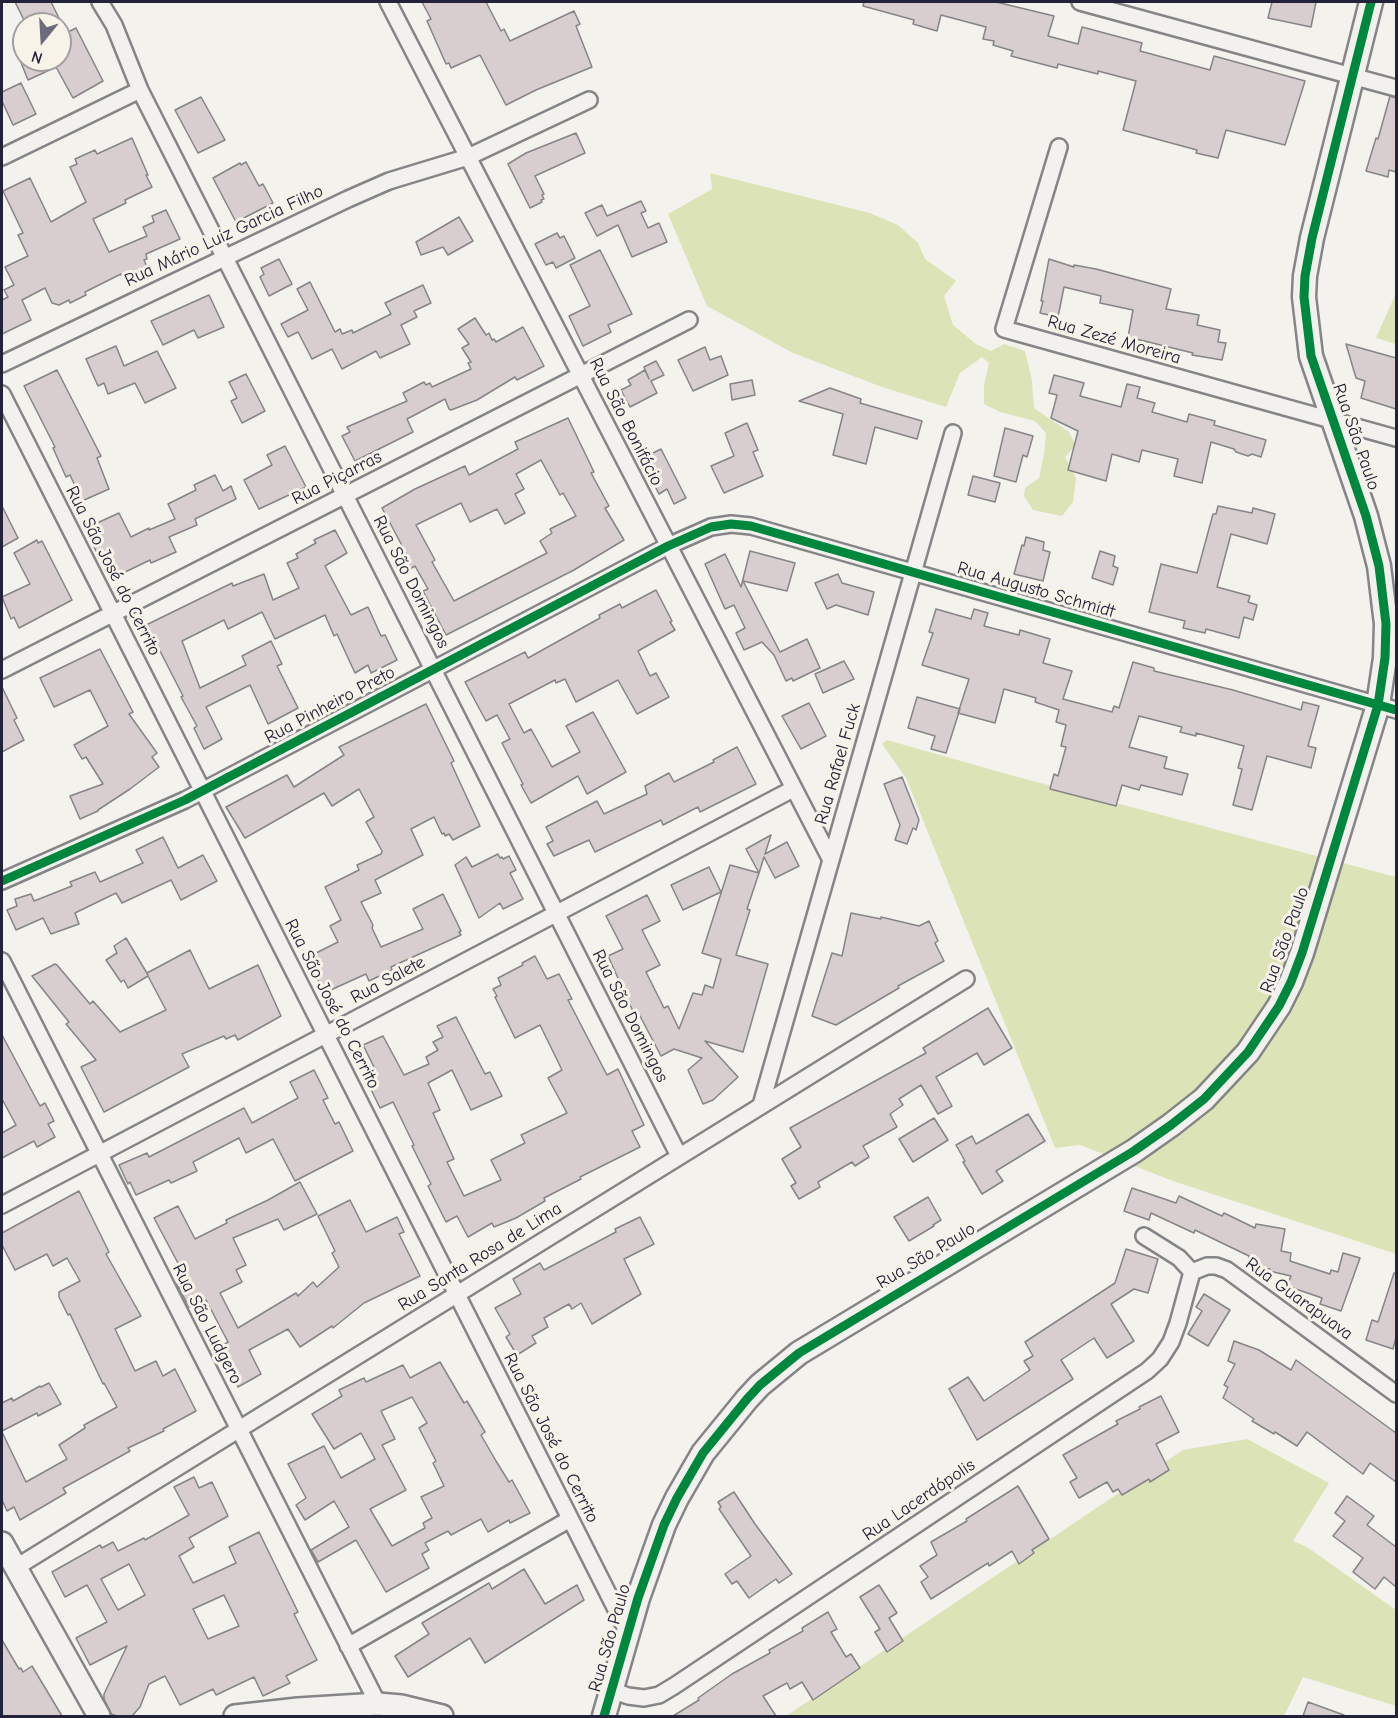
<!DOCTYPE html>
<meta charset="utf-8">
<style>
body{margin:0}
#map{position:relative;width:1398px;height:1718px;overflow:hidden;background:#f4f2ec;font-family:"Comic Neue",sans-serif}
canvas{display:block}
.frame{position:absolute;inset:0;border:3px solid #22223b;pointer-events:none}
.north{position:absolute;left:12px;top:12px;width:60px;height:60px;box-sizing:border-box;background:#f7f3e8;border:2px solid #a29fa3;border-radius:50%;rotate:198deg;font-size:16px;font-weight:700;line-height:24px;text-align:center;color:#22223b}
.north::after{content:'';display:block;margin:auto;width:21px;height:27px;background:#6c6b79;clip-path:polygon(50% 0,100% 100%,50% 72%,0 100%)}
</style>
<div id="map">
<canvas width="1398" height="1718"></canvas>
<div class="frame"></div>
<div class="north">N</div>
</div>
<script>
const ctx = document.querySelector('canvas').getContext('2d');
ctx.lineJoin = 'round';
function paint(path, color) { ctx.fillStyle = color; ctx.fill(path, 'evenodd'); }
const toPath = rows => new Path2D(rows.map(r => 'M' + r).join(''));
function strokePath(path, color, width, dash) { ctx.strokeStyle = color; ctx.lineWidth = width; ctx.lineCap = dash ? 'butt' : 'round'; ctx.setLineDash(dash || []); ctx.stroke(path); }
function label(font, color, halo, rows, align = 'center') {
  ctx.font = font + ' "Comic Neue",sans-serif'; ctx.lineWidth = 6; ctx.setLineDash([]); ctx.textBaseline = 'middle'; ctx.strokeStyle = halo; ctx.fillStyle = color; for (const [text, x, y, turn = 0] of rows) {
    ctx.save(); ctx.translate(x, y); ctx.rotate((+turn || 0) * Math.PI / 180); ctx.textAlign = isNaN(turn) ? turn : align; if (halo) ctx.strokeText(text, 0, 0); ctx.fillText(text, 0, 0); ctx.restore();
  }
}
const green = toPath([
 [710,173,870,213,898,225,918,243,925,259,956,281,944,296,953,325,976,344,991,351,1004,344,1025,351,1032,380,1034,408,1069,432,1076,445,1065,457,1076,478,1073,502,1062,516,1033,510,1024,496,1025,488,1039,478,1044,454,1046,433,1035,421,1000,412,984,404,984,385,989,363,982,357,960,373,946,407,882,387,793,353,707,306,668,214,712,189],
 [1396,293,1396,344,1376,338],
 [887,740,1014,776,1396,877,1396,1254,1173,1181,1080,1145,1055,1148,906,778,882,744],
 [1247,1439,1329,1483,1293,1541,1307,1547,1396,1610,1396,1706,1303,1677,1284,1716,786,1716,1183,1450]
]);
const building = toPath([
 [15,2,51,2,62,24,26,24,15,2],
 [422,2,486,2,501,31,504,29,510,41,574,11,580,24,576,26,592,67,536,90,506,105,480,55,451,68,449,63,446,64,427,21,431,19,422,2],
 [864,2,996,2,1054,16,1048,36,1078,44,1082,27,1142,43,1140,51,1210,70,1214,56,1305,81,1285,145,1226,130,1218,158,1196,153,1197,150,1123,130,1136,81,1098,71,1098,74,1058,64,1057,68,1011,56,1013,51,993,45,994,41,983,39,986,27,941,15,937,31,913,24,914,20,863,6,864,2],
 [1272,2,1316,2,1311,27,1268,18,1272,2],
 [76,28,103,81,73,98,56,67,28,80,20,60,60,60,60,36,76,28],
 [21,83,36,114,13,125,2,101,2,92,21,83],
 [1390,96,1396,98,1396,172,1389,170,1388,177,1366,171,1376,138,1378,139,1390,96],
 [201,97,225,140,198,153,175,110,201,97],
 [576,133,585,153,535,176,544,194,542,195,544,199,541,200,542,202,530,208,508,164,526,153,576,133],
 [132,138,148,175,146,175,152,187,125,200,126,203,93,219,109,252,147,236,143,227,154,222,152,216,166,210,180,239,146,254,147,259,144,260,147,267,130,274,129,272,121,275,121,274,85,292,86,295,70,303,69,300,59,305,52,303,45,288,22,300,31,320,2,334,2,300,8,297,4,290,14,285,5,267,28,256,18,235,23,233,3,191,30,178,51,222,86,202,70,167,77,164,75,159,95,150,97,154,132,138],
 [246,162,259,186,263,184,273,203,236,222,213,178,240,163,241,165,246,162],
 [641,201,646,211,641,213,648,228,659,223,667,242,632,257,618,225,597,236,585,213,602,205,607,216,641,201],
 [459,217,473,241,448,255,443,247,421,255,416,242,459,217],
 [557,233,560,238,564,236,575,258,556,268,553,262,546,265,535,244,557,233],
 [600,250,632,314,608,325,611,332,583,346,569,316,590,306,570,265,600,250],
 [279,259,292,284,269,296,260,277,264,274,261,268,279,259],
 [1049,259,1074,267,1074,265,1096,269,1171,289,1166,309,1199,315,1197,325,1220,330,1218,342,1226,343,1222,360,1192,355,1193,353,1128,337,1133,310,1100,303,1101,296,1064,287,1058,317,1040,313,1043,301,1041,301,1049,259],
 [310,282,335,332,340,329,342,334,352,330,353,333,391,314,385,303,423,285,431,303,414,311,417,317,401,325,410,344,380,358,376,351,342,369,332,349,312,359,298,332,288,337,281,324,308,310,297,289,310,282],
 [209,295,224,327,198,338,194,330,163,345,151,321,209,295],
 [475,318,486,335,489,333,492,340,494,339,496,342,523,327,544,366,517,380,515,377,477,400,451,410,449,409,445,399,407,419,413,432,355,461,342,436,350,432,347,427,407,401,403,393,424,382,426,385,430,383,432,387,471,369,468,363,471,362,462,348,469,344,458,329,475,318],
 [1346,344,1396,358,1396,409,1361,398,1365,381,1356,378,1346,344],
 [116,346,124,366,157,351,176,388,145,403,135,383,108,394,104,383,98,386,86,359,116,346],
 [705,347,710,360,721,356,728,375,693,391,678,360,705,347],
 [656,361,664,375,651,381,657,393,630,407,621,390,631,385,628,380,645,370,649,379,644,367,656,361],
 [57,370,101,456,97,458,109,489,82,501,70,475,66,477,53,448,55,447,24,386,57,370],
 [246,374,265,411,242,423,231,401,237,398,229,382,246,374],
 [1054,375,1084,383,1080,396,1121,407,1127,384,1140,387,1137,398,1155,403,1152,412,1187,422,1189,414,1215,421,1214,425,1266,440,1261,457,1252,454,1248,456,1236,452,1234,449,1211,442,1202,483,1174,476,1178,459,1142,450,1139,462,1112,454,1106,481,1068,470,1078,431,1051,418,1057,395,1049,393,1054,375],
 [752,380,755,395,732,400,730,384,752,380],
 [830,388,861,399,860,403,922,421,917,439,875,427,866,464,833,455,843,414,799,401,830,388],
 [568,418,594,472,591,473,609,506,605,508,624,540,574,570,446,635,423,591,428,589,415,566,407,571,400,559,407,555,382,508,415,489,465,466,469,475,518,449,515,442,568,418],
 [541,460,560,495,563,493,576,516,550,529,552,533,540,541,547,553,454,601,432,562,435,560,416,525,461,503,470,522,497,509,505,524,525,513,515,494,524,489,516,474,541,460],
 [747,423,758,450,753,452,763,476,724,493,711,466,734,456,725,433,747,423],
 [1005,428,1033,436,1027,457,1023,455,1016,482,994,476,1005,428],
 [285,446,306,487,259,509,244,480,272,465,267,455,285,446],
 [661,449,686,498,674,504,667,489,659,494,641,459,661,449],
 [215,475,223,491,231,486,236,499,195,519,197,525,169,537,176,552,151,563,150,560,117,576,112,568,106,570,94,547,98,545,97,537,102,534,97,523,119,513,131,537,149,528,149,530,175,519,168,504,196,490,194,485,215,475],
 [973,476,1000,483,995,502,968,495,973,476],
 [2,506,18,538,2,547,2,506],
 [1218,506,1252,513,1253,508,1275,514,1267,544,1231,534,1217,587,1250,596,1248,602,1257,605,1253,620,1244,617,1239,638,1206,629,1205,633,1183,628,1185,621,1149,612,1161,564,1197,573,1213,514,1216,514,1218,506],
 [335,530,347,553,325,566,351,615,368,607,381,636,385,635,397,660,371,673,368,665,355,673,337,634,334,636,325,615,275,639,262,612,228,629,224,620,182,641,200,688,246,665,242,656,271,641,282,664,277,666,298,708,268,724,250,685,206,707,222,739,204,749,194,728,197,726,181,697,183,696,158,647,153,649,142,627,232,583,233,586,264,574,273,600,299,588,287,563,298,558,296,554,316,543,314,540,335,530],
 [1026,537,1044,542,1043,550,1050,552,1043,581,1014,574,1022,545,1024,546,1026,537],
 [37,540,38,543,42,541,72,600,19,628,14,617,11,619,2,597,30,584,14,553,37,540],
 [750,551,795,563,787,591,743,581,780,652,807,639,820,668,793,681,792,678,786,681,774,655,762,642,744,650,736,633,745,628,734,605,725,609,705,564,725,554,741,587,750,551],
 [1100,551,1115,556,1113,566,1118,568,1113,585,1092,578,1100,551],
 [838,574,842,583,874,592,868,615,836,605,827,609,815,583,838,574],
 [656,590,672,621,670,622,675,630,638,651,650,676,656,673,669,697,637,714,618,680,576,702,565,679,556,683,555,680,509,704,524,733,531,729,552,767,580,752,566,726,593,712,626,772,587,794,578,776,531,803,521,785,523,784,502,743,510,739,497,715,486,721,465,682,525,652,528,658,600,618,599,615,620,604,622,608,656,590],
 [936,609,971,619,974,609,988,613,984,626,1019,635,1020,630,1050,639,1043,663,1072,671,1063,699,1112,712,1114,706,1119,708,1133,662,1154,668,1154,671,1233,690,1301,710,1303,702,1319,706,1308,746,1316,748,1311,768,1267,756,1252,810,1233,805,1242,769,1238,768,1244,746,1196,733,1196,736,1180,732,1182,727,1139,716,1129,747,1167,757,1164,768,1188,774,1182,795,1141,785,1139,790,1122,785,1116,806,1050,789,1054,774,1058,776,1066,747,1061,746,1066,725,1056,722,1059,710,1035,702,1036,698,1004,689,995,723,958,713,969,679,922,665,933,633,929,632,936,609],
 [100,649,133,712,129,714,157,753,152,757,159,767,130,789,98,810,98,811,80,819,70,796,103,784,86,757,82,759,74,745,108,726,90,690,54,707,40,678,100,649],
 [844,661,854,679,823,693,815,674,844,661],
 [2,687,17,718,14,720,24,740,2,752,2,687],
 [917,697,960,709,946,753,931,749,935,736,908,728,917,697],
 [809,703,826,736,801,749,782,716,809,703],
 [426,704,454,761,451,763,480,826,453,840,449,834,445,836,444,833,442,834,434,817,411,829,423,855,375,880,381,893,361,902,373,925,372,928,381,947,423,929,413,909,443,894,461,931,459,932,461,935,391,967,392,970,369,981,366,974,324,993,308,957,338,942,330,926,341,920,325,887,359,870,357,865,381,854,382,851,366,822,374,817,359,789,332,806,324,793,245,838,226,807,287,775,294,787,344,755,339,747,426,704],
 [737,747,756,784,700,812,698,807,663,825,661,820,595,852,589,840,554,856,547,844,553,841,546,827,597,801,604,814,647,794,645,786,669,773,674,782,714,762,713,760,737,747],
 [902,777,919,820,916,830,913,828,907,844,895,840,900,825,884,784,902,777],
 [771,835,765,854,787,842,799,866,775,878,764,857,759,873,746,849,771,835],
 [163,837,178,868,203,855,217,881,181,900,171,880,122,903,116,893,75,913,79,924,51,934,43,918,16,930,7,910,17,906,15,899,31,894,34,901,72,886,70,882,95,872,100,882,143,863,136,850,163,837],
 [498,854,500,858,502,857,503,859,509,856,516,870,510,873,523,899,503,909,500,903,479,918,455,865,466,857,472,867,498,854],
 [730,865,759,873,747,909,750,910,736,955,768,964,743,1052,705,1041,738,1077,713,1100,703,1104,688,1070,702,1058,674,1049,661,1056,640,1016,636,1018,608,956,623,949,606,916,647,895,660,921,642,930,660,965,646,972,664,1008,668,1006,679,1029,693,993,702,995,705,985,713,988,721,959,702,953,730,865],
 [709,867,721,892,683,910,671,885,709,867],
 [851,913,881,919,881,917,919,926,929,921,938,941,935,943,944,961,898,986,899,988,836,1025,812,1016,832,953,842,956,851,913],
 [126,938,148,975,147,973,190,950,209,989,258,965,281,1016,238,1040,235,1035,226,1039,224,1036,182,1054,189,1067,104,1112,81,1067,96,1060,66,1024,69,1022,32,976,55,964,57,965,90,1004,93,1001,120,1032,166,1010,148,976,128,988,124,980,121,982,106,960,117,953,114,946,126,938],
 [535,956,547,979,559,974,572,999,568,1000,607,1075,618,1069,644,1125,632,1131,640,1147,580,1177,581,1179,544,1198,545,1201,516,1218,494,1227,492,1223,468,1237,457,1216,446,1222,428,1186,431,1184,412,1146,414,1145,393,1102,380,1108,365,1077,376,1071,363,1045,383,1036,404,1075,429,1064,426,1057,438,1050,433,1042,443,1037,437,1026,456,1017,485,1074,490,1072,502,1096,471,1110,452,1070,428,1083,440,1110,433,1113,454,1159,447,1162,464,1196,501,1180,491,1160,525,1143,521,1135,567,1113,548,1078,562,1070,540,1025,515,1038,495,997,497,996,493,989,501,985,498,978,523,965,522,963,535,956],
 [988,1008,1012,1048,984,1065,977,1053,936,1077,952,1106,938,1114,921,1085,899,1099,903,1105,890,1114,897,1127,863,1146,869,1157,855,1166,852,1162,818,1182,820,1187,799,1199,791,1186,796,1183,782,1159,801,1147,790,1128,926,1053,923,1048,988,1008],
 [2,1035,40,1106,45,1103,54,1121,48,1124,55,1137,37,1147,34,1141,2,1158,2,1133,16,1125,2,1099,2,1035],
 [314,1070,328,1098,323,1100,335,1124,339,1122,353,1151,295,1181,273,1139,246,1153,239,1138,193,1162,197,1171,171,1183,169,1180,136,1195,130,1182,128,1184,119,1165,147,1153,149,1157,244,1108,252,1123,298,1098,290,1082,314,1070],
 [1028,1114,1045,1141,996,1171,1003,1181,982,1194,963,1162,965,1161,956,1145,972,1136,976,1144,1028,1114],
 [934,1118,948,1140,913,1162,899,1139,934,1118],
 [300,1182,317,1214,284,1230,278,1219,233,1238,246,1265,236,1270,242,1282,220,1293,238,1328,296,1293,298,1296,313,1282,317,1287,339,1267,332,1253,335,1251,318,1216,350,1200,366,1232,397,1217,404,1232,399,1234,420,1276,364,1303,333,1328,332,1326,300,1347,288,1329,249,1350,261,1374,238,1387,217,1349,228,1342,206,1300,189,1307,177,1284,187,1280,154,1218,178,1206,195,1239,227,1223,226,1220,268,1200,300,1182],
 [1132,1188,1176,1203,1179,1196,1222,1216,1224,1213,1255,1228,1256,1224,1285,1229,1281,1251,1291,1253,1290,1261,1330,1274,1331,1270,1338,1272,1343,1253,1360,1258,1341,1311,1320,1304,1322,1298,1287,1286,1291,1276,1269,1271,1270,1269,1261,1268,1262,1265,1248,1262,1249,1256,1195,1230,1194,1233,1151,1213,1149,1220,1124,1211,1132,1188],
 [79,1191,109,1252,106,1254,141,1316,115,1329,135,1371,156,1361,163,1376,175,1369,196,1411,163,1429,164,1431,128,1448,130,1451,63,1488,66,1493,20,1520,14,1507,7,1511,2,1500,2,1432,26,1482,67,1459,59,1445,85,1428,84,1425,117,1407,104,1383,103,1384,70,1314,68,1315,59,1297,59,1292,80,1281,67,1258,53,1266,47,1254,15,1270,2,1245,2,1233,79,1191],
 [928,1197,941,1220,933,1225,934,1226,909,1241,894,1217,928,1197],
 [640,1217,654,1244,624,1259,641,1294,592,1324,581,1303,572,1309,569,1304,544,1318,548,1327,532,1336,536,1343,517,1355,506,1337,510,1334,495,1308,521,1294,513,1279,540,1263,544,1270,616,1232,615,1229,640,1217],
 [1126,1249,1158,1259,1148,1293,1134,1289,1111,1304,1134,1341,1107,1358,1094,1338,1061,1360,1073,1379,977,1440,949,1389,968,1377,984,1401,1030,1370,1024,1361,1033,1356,1025,1342,1115,1283,1126,1249],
 [1394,1273,1396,1273,1396,1337,1393,1349,1366,1340,1372,1320,1378,1322,1394,1273],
 [1204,1294,1230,1310,1208,1346,1188,1334,1202,1311,1196,1307,1204,1294],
 [1234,1341,1259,1350,1291,1370,1296,1360,1396,1433,1396,1482,1370,1463,1363,1474,1307,1432,1297,1446,1275,1432,1274,1434,1252,1421,1254,1419,1223,1398,1228,1387,1224,1385,1235,1364,1228,1361,1234,1341],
 [440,1362,464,1403,467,1401,485,1432,481,1435,496,1461,509,1482,512,1480,530,1513,510,1523,509,1520,488,1532,481,1519,451,1535,448,1531,425,1543,429,1550,422,1554,429,1568,386,1592,356,1540,318,1562,311,1550,349,1527,334,1501,305,1520,296,1505,306,1498,288,1464,324,1446,341,1478,375,1459,361,1433,334,1449,312,1414,342,1396,339,1390,364,1378,366,1382,403,1365,410,1378,440,1362],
 [412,1397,427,1423,419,1428,436,1461,433,1463,444,1486,421,1497,432,1518,423,1523,425,1528,392,1546,370,1509,406,1490,382,1445,395,1439,381,1411,412,1397],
 [49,1383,61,1404,38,1416,37,1413,2,1431,2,1403,12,1398,13,1401,40,1386,41,1387,49,1383],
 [1161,1396,1179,1432,1156,1444,1169,1470,1150,1482,1149,1479,1122,1495,1118,1489,1113,1492,1107,1482,1079,1498,1070,1482,1077,1478,1063,1455,1118,1424,1116,1421,1140,1409,1139,1407,1161,1396],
 [194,1477,199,1488,212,1482,228,1516,189,1538,194,1547,179,1556,193,1583,236,1563,229,1547,259,1532,298,1612,294,1614,317,1660,286,1676,290,1683,263,1696,254,1677,216,1695,213,1689,180,1705,165,1676,149,1684,140,1707,132,1716,117,1716,111,1714,104,1699,104,1694,127,1646,90,1665,76,1638,107,1622,87,1585,65,1597,52,1572,100,1545,102,1548,113,1542,118,1551,144,1538,145,1540,189,1515,174,1487,194,1477],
 [129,1564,145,1595,118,1610,101,1579,129,1564],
 [224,1595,239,1626,208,1639,193,1609,224,1595],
 [1018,1486,1049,1539,1032,1550,1034,1553,1019,1564,1012,1551,989,1566,988,1563,931,1599,921,1582,928,1577,920,1566,937,1555,931,1542,967,1521,966,1519,1018,1486],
 [734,1492,755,1524,792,1574,779,1583,776,1579,749,1598,737,1581,732,1584,725,1574,751,1556,719,1509,721,1507,718,1502,734,1492],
 [1347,1496,1374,1516,1367,1525,1396,1547,1396,1587,1384,1577,1375,1589,1353,1572,1363,1558,1333,1536,1345,1521,1335,1513,1347,1496],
 [524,1569,545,1604,577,1585,584,1600,485,1663,470,1638,408,1677,395,1656,429,1634,422,1623,489,1583,492,1589,524,1569],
 [879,1585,897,1613,889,1618,903,1641,887,1652,875,1632,880,1629,860,1597,879,1585],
 [828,1612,837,1629,831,1632,846,1657,851,1654,860,1668,813,1700,802,1682,790,1689,787,1683,763,1696,776,1716,673,1716,699,1700,698,1698,732,1674,770,1653,769,1650,803,1631,802,1628,828,1612],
 [2,1640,19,1669,21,1668,23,1672,32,1666,62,1716,2,1716,2,1640],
 [1308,1702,1344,1715,1344,1716,1303,1716,1308,1702]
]);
const street = toPath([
 [100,2,114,25,140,90,679,1156],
 [388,2,831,860],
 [1080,2,1396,88],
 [1059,147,1004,329,1396,438],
 [2,157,140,90],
 [2,364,348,199,389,181,468,157,589,100],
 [2,394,628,1633],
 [2,670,689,320],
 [2,881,185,800,668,546,711,527,731,524,751,526,1396,710],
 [2,961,378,1704],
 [761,1105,953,433],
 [2,1205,793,789],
 [1144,1236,1179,1258,1192,1272],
 [1192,1272,1207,1266,1216,1266,1227,1270,1396,1394],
 [15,1568,966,979],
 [348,1646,570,1519],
 [612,1690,628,1696,644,1698,659,1695,674,1686,1147,1371,1160,1359,1171,1342,1178,1323,1192,1272]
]);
const secondary = toPath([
 [2,1543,99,1716],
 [235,1716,298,1709,378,1704,401,1706,442,1716]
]);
const primary = toPath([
 [604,1716,638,1598,664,1525,677,1498,703,1453,747,1399,760,1385,799,1353,1134,1151,1171,1125,1204,1099,1248,1052,1279,1006,1291,982,1302,953,1378,705,1385,658,1386,624,1379,566,1366,516,1311,356,1304,297,1305,276,1312,238,1371,2]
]);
const cycleway = toPath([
 [2,881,185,800,668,546,711,527,731,524,751,526,1396,710],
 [604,1716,638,1598,664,1525,677,1498,703,1453,747,1399,760,1385,799,1353,1134,1151,1171,1125,1204,1099,1248,1052,1279,1006,1291,982,1302,953,1378,705,1385,658,1386,624,1379,566,1366,516,1311,356,1304,297,1305,276,1312,238,1371,2]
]);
const streetNames = [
 ["Rua Mário Luiz Garcia Filho",224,236,-25],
 ["Rua Zezé Moreira",1114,340,16],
 ["Rua São Bonifácio",626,422,63],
 ["Rua São Paulo",1356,437,71],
 ["Rua Piçarras",337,478,-27],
 ["Rua São José do Cerrito",113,571,63],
 ["Rua São Domingos",411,582,63],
 ["Rua Augusto Schmidt",1036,590,16],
 ["Rua Pinheiro Preto",330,705,-28],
 ["Rua Rafael Fuck",838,764,-74],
 ["Rua São Paulo",1285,940,-70],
 ["Rua Salete",388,980,-28],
 ["Rua São José do Cerrito",332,1004,63],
 ["Rua São Domingos",630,1016,63],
 ["Rua São Paulo",926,1256,-31],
 ["Rua Santa Rosa de Lima",480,1257,-32],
 ["Rua Guarapuava",1299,1299,36],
 ["Rua São Ludgero",207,1324,63],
 ["Rua São José do Cerrito",551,1438,63],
 ["Rua Lacerdópolis",919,1500,-34],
 ["Rua São Paulo",610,1638,-74]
];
paint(green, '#dce4b7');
paint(building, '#d8ced0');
strokePath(building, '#858486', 1.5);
strokePath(street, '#858486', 20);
strokePath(secondary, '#858486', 26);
strokePath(primary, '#858486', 27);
strokePath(street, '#f2f1ed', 15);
strokePath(secondary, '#f2f1ed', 21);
strokePath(primary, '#f2f1ed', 22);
strokePath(cycleway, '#00873e', 9);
label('18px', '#22223b', '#f7f3e8', streetNames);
</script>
